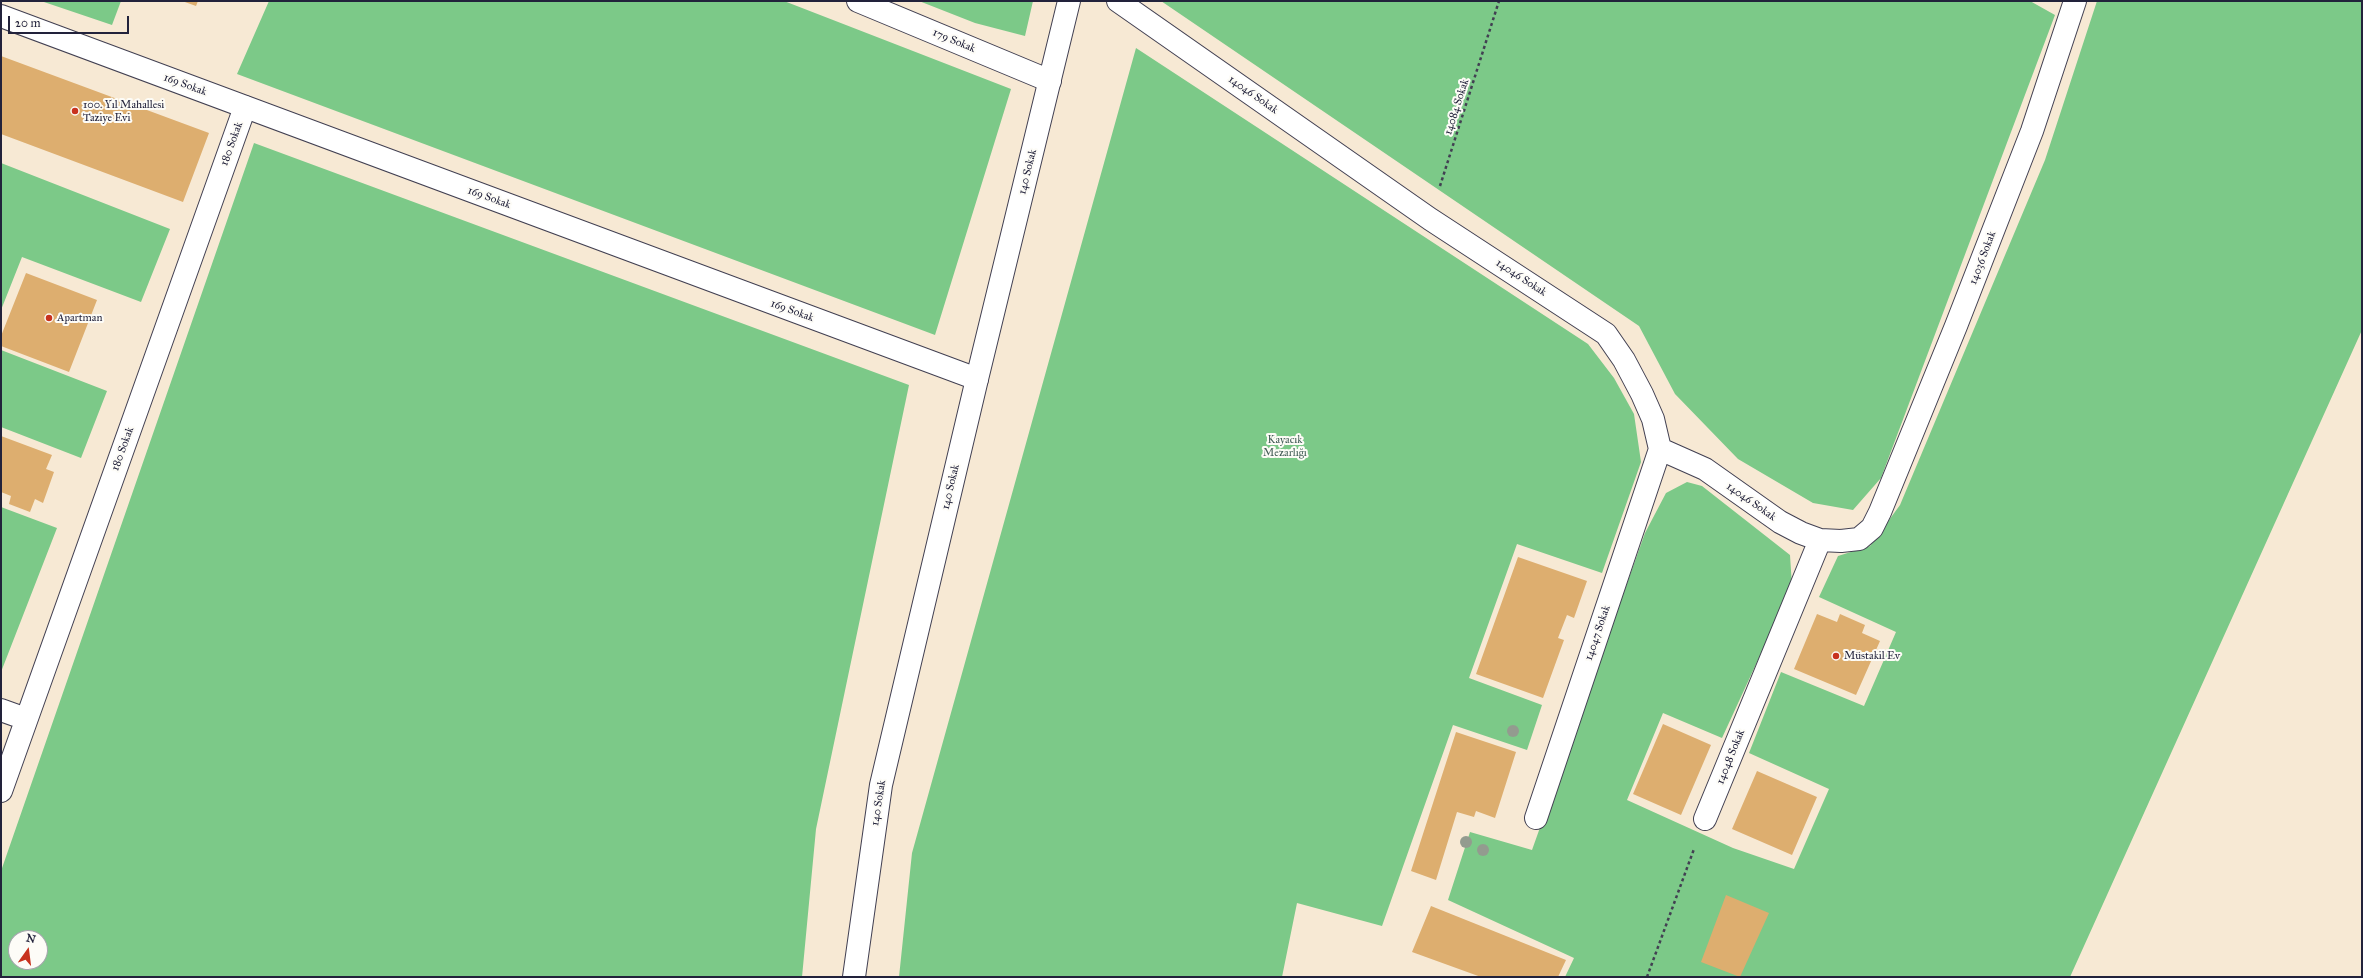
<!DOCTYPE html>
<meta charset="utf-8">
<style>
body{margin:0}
#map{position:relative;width:2363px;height:978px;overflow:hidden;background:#f7e9d4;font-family:"IM FELL Great Primer",serif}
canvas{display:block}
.frame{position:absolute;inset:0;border:2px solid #22223b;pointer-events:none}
.north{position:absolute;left:8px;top:930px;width:40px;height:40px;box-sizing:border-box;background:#fdfcf7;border:1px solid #a5a5ac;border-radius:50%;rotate:14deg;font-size:11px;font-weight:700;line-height:16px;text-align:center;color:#22223b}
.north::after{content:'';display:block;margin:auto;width:14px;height:18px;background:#c8321e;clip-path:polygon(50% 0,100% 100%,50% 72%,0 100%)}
.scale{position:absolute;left:8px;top:16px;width:121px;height:18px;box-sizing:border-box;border:2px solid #22223b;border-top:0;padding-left:5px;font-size:12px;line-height:14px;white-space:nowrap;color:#22223b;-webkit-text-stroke:3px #fdfcf7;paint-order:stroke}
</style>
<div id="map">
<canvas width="2363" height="978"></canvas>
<div class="frame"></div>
<div class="north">N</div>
<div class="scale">20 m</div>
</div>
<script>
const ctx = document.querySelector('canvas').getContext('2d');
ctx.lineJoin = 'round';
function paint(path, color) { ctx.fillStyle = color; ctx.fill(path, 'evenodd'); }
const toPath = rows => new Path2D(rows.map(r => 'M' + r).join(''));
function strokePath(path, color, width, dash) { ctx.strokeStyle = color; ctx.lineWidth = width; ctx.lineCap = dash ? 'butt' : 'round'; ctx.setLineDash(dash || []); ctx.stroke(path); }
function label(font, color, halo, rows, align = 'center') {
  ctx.font = font + ' "IM FELL Great Primer",serif'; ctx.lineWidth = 4; ctx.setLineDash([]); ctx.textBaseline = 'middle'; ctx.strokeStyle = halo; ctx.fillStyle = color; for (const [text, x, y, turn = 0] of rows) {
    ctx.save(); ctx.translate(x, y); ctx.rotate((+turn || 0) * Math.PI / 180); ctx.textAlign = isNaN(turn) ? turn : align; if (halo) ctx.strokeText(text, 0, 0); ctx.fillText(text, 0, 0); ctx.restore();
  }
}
const green = toPath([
 [41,1,121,1,112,25],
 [269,1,784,1,1011,89,935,335,237,74],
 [919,1,1033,1,1025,36,975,23],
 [1161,1,2030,1,2055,15,1881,478,1853,510,1813,503,1738,459,1675,394,1639,326],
 [2097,1,2362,1,2362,330,2070,977,1565,977,1574,958,1448,900,1470,832,1532,850,1645,533,1666,493,1687,482,1702,486,1790,555,1792,586,1722,738,1663,713,1627,800,1733,848,1794,869,1829,789,1749,753,1781,672,1864,706,1896,632,1819,597,1838,556,1870,546,1900,505,2045,160],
 [1136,48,1588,344,1614,378,1634,414,1641,462,1602,573,1517,544,1469,678,1542,705,1527,750,1453,725,1382,926,1297,903,1282,977,899,977,912,853],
 [254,143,909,385,816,829,802,977,1,977,1,871],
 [16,938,40,938,40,962,16,962],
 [1,163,170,229,141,302,22,257,1,310],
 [1,350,107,391,81,458,1,427],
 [1,507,57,528,1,672]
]);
const building = toPath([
 [182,1,198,1,196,6],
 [1,56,209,133,183,202,1,134],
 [26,273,97,300,69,372,1,346,1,336],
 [1,436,52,455,46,469,54,472,43,503,35,499,30,512,9,504,11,496,1,492],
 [1518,557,1587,581,1574,618,1567,615,1558,638,1564,640,1543,698,1476,674],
 [1817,614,1837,622,1840,614,1865,625,1862,633,1880,641,1856,695,1794,669],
 [1663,724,1711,745,1681,815,1633,794],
 [1456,732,1516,752,1495,818,1476,811,1474,817,1457,812,1436,880,1411,871],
 [1757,771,1817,797,1792,855,1732,829],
 [1726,895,1769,913,1740,977,1701,962],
 [1431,906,1566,960,1558,977,1481,977,1412,952]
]);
const path = toPath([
 [1440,186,1499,1],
 [1647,977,1694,849]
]);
const service = toPath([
 [858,1,1050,81],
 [1118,1,1430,219,1606,334,1624,360,1642,394,1653,419,1660,449,1705,469,1780,522,1801,533,1820,540,1841,541,1859,539,1872,528,1880,512,1956,326,2032,131,2075,1],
 [1,710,26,719],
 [1,791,245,107],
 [1536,818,1660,449],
 [1705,819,1820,540]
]);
const minor = toPath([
 [1,16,977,379]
]);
const secondary = toPath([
 [854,977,881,785,977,379,1069,1]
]);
const trees = [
 [1513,731],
 [1466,842],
 [1483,850]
];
const markers = [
 [75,111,4,"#c8321e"],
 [49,318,4,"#c8321e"],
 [1836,656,4,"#c8321e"]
];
const streetNames = [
 ["179 Sokak",954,41,23],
 ["169 Sokak",185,85,20],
 ["14046 Sokak",1253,95,35],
 ["14084 Sokak",1457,107,-72],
 ["180 Sokak",232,144,-70],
 ["140 Sokak",1028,172,-76],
 ["169 Sokak",489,198,20],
 ["14036 Sokak",1983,258,-69],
 ["14046 Sokak",1521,278,33],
 ["169 Sokak",792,311,20],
 ["180 Sokak",123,449,-70],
 ["140 Sokak",951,487,-77],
 ["14046 Sokak",1751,502,35],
 ["14047 Sokak",1598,633,-71],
 ["14048 Sokak",1731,757,-68],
 ["140 Sokak",879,803,-81]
];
const poiNames = [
 ["100. Yıl Mahallesi",83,105],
 ["Taziye Evi",83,118],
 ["Apartman",57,318],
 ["Müstakil Ev",1844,656]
];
const parkNames = [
 ["Kayacık",1285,440],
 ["Mezarlığı",1285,453]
];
paint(green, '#7cc988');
paint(building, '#ddae6f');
strokePath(service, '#424052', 24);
strokePath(minor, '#424052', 24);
strokePath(secondary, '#424052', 24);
strokePath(path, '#424052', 2.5, [3, 3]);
strokePath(service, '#fff', 22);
strokePath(minor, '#fff', 22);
strokePath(secondary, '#fff', 22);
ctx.fillStyle = '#939b8f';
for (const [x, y] of trees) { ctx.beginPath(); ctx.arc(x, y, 6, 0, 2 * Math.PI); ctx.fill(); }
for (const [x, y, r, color] of markers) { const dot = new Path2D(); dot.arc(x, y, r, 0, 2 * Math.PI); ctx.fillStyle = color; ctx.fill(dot); strokePath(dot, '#fdfcf7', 1.5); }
label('11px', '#22223b', '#fdfcf7', streetNames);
label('11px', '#22223b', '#fdfcf7', poiNames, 'left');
label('11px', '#425c56', '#fdfcf7', parkNames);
</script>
